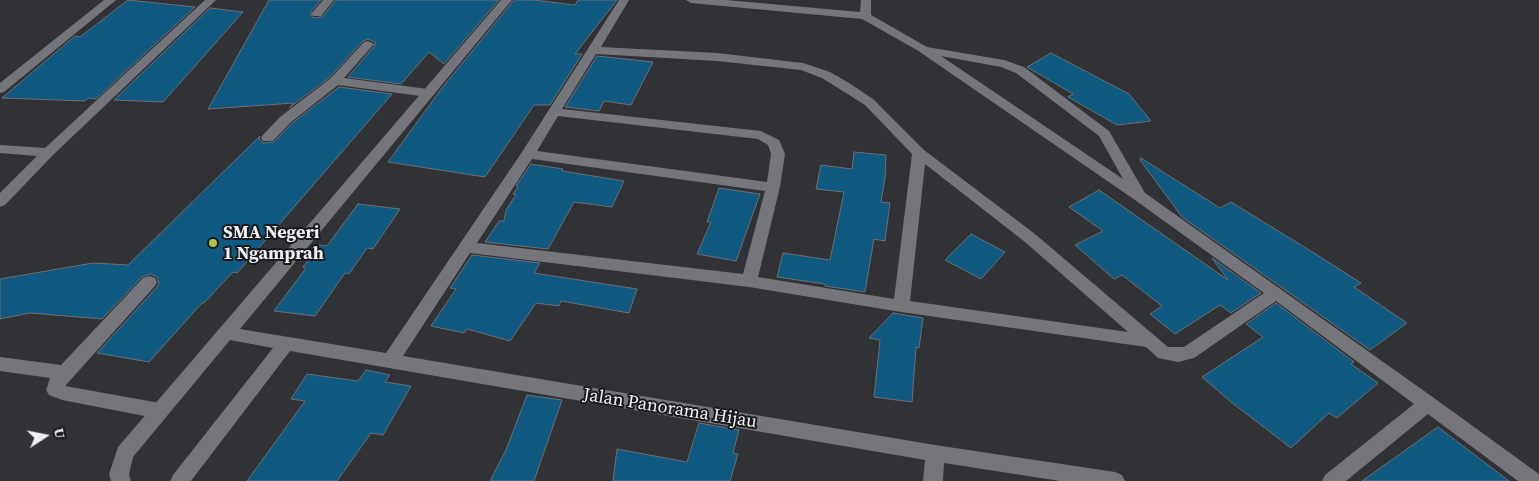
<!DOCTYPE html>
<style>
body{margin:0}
#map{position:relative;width:1539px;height:481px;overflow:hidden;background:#303236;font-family:"Source Serif 4",serif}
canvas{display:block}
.north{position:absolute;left:20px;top:411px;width:50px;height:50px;-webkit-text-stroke:4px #191a1c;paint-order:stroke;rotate:79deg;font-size:14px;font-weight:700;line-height:20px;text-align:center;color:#f0f1f4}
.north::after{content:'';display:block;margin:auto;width:18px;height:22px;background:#f0f1f4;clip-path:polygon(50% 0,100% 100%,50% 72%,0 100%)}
</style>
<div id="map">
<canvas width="1539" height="481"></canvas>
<div class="north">U</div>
</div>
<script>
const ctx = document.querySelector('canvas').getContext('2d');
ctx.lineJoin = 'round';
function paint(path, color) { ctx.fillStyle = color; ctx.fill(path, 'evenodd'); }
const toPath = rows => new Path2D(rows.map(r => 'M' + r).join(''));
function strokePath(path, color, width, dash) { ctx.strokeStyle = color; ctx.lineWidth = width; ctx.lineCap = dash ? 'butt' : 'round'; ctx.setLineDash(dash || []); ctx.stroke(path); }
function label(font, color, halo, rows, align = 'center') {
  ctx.font = font + ' "Source Serif 4",serif'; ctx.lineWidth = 4; ctx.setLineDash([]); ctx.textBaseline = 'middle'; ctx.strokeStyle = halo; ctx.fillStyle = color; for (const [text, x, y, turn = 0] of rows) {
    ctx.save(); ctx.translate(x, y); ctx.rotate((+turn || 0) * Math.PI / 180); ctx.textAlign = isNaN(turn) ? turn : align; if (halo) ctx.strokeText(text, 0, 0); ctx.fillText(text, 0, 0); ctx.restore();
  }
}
const building = toPath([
 [128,0,195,7,96,99,88,98,85,101,2,98,75,36,80,37,128,0],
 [269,0,321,0,310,13,313,18,322,17,336,0,499,0,444,64,429,52,401,84,348,77,375,45,375,42,368,39,363,41,330,77,289,108,294,103,208,109,269,0],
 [514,0,534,0,575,5,578,0,617,0,575,54,582,54,550,105,534,105,485,177,388,162,442,88,514,0],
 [210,8,243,12,163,102,114,100,210,8],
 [1051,53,1129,94,1151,121,1117,125,1068,97,1073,94,1027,67,1051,53],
 [597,56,653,62,631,105,604,101,599,111,565,107,597,56],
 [339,87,392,94,237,273,233,272,204,303,202,303,149,362,97,353,157,287,159,283,157,277,150,274,142,277,102,319,30,313,0,319,0,279,93,263,128,265,260,136,259,139,263,143,274,142,291,124,339,87],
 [854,152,886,155,885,172,886,172,881,202,890,203,885,241,874,239,865,292,825,286,825,284,777,277,783,253,830,260,844,192,816,189,821,165,852,169,854,152],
 [1141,158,1220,208,1231,202,1314,253,1361,283,1354,287,1407,323,1370,350,1182,217,1140,160,1141,158],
 [531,164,563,169,562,171,624,181,612,207,574,202,548,249,485,242,499,221,504,221,506,210,516,195,513,194,518,187,516,186,531,164],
 [719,188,760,194,736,261,697,254,711,222,707,222,719,188],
 [1099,190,1228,280,1212,258,1261,293,1231,313,1220,305,1175,334,1150,314,1162,306,1122,275,1114,279,1075,245,1103,231,1069,207,1099,190],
 [358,204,400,209,373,249,367,248,349,274,345,273,315,316,274,311,306,268,303,267,319,245,327,246,358,204],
 [971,234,1005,252,981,279,945,260,971,234],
 [472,255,540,263,534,273,637,289,629,313,561,301,559,306,536,303,510,341,467,329,464,333,431,326,456,289,450,288,472,255],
 [1276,303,1354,362,1351,364,1378,383,1337,418,1329,413,1291,448,1231,402,1202,377,1263,337,1246,324,1276,303],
 [893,313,923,318,919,348,916,347,912,402,874,397,880,340,869,338,893,313],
 [366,370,390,375,385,382,411,386,383,435,371,433,337,481,247,481,305,401,291,399,307,374,358,381,366,370],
 [527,395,562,400,534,481,490,481,506,450,527,395],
 [699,423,739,430,733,453,738,454,730,481,613,481,617,449,687,462,699,423],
 [1438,427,1509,481,1362,481,1438,427]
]);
const service = toPath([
 [368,41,374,44,344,78,428,89,434,93,432,96,428,97,338,85,290,123,273,141,263,141,261,138,263,135,280,117,331,78,364,42,368,41],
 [149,276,155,278,157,282,155,286,65,386,160,403,166,406,169,411,166,416,160,419,62,400,49,395,46,390,50,378,0,371,0,357,61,365,143,278,149,276]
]);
const minor = toPath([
 [104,0,116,0,4,92,0,93,0,83,104,0],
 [205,0,216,0,53,155,5,205,0,207,0,193,37,156,0,153,0,145,45,148,205,0],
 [323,0,334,0,321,16,313,16,311,14,323,0],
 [501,0,512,0,240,329,386,353,522,152,619,0,629,0,601,47,717,53,803,63,830,72,849,83,873,99,924,150,1035,234,1168,347,1184,347,1264,293,1135,200,917,50,862,19,691,3,686,0,726,0,860,12,861,0,871,0,871,15,927,47,1004,60,1024,67,1109,131,1145,193,1434,398,1539,474,1539,481,1518,481,1428,414,1346,481,1322,481,1325,475,1414,404,1276,301,1194,358,1178,362,1158,358,1146,347,901,312,749,287,470,253,403,356,935,445,1115,472,1122,475,1125,481,1060,481,944,463,943,481,923,481,925,460,290,351,191,481,170,481,173,475,273,348,230,340,133,457,129,474,131,481,111,481,109,474,118,447,501,0],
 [596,54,717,61,801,70,822,78,865,105,912,154,894,299,758,277,780,187,785,154,779,140,761,131,562,109,596,54],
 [941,56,1001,67,1016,73,1099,136,1123,179,941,56],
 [558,116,758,139,768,145,771,154,767,182,537,151,558,116],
 [532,159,765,191,743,274,477,243,532,159],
 [925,164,1025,242,1128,332,910,301,925,164]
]);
const markers = [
 [213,243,5,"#b3c24b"]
];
const poiNames = [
 ["SMA Negeri",223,233],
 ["1 Ngamprah",223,254]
];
const streetNames = [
 ["Jalan Panorama Hijau",670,409,9]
];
paint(building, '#105981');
strokePath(building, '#6c7174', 1);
paint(service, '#75767b');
paint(minor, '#75767b');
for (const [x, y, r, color] of markers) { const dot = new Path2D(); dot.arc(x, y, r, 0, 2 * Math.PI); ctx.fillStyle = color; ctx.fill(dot); strokePath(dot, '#191a1c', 2); }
label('bold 18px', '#f0f1f4', '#191a1c', poiNames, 'left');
label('18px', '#f0f1f4', '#191a1c', streetNames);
</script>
